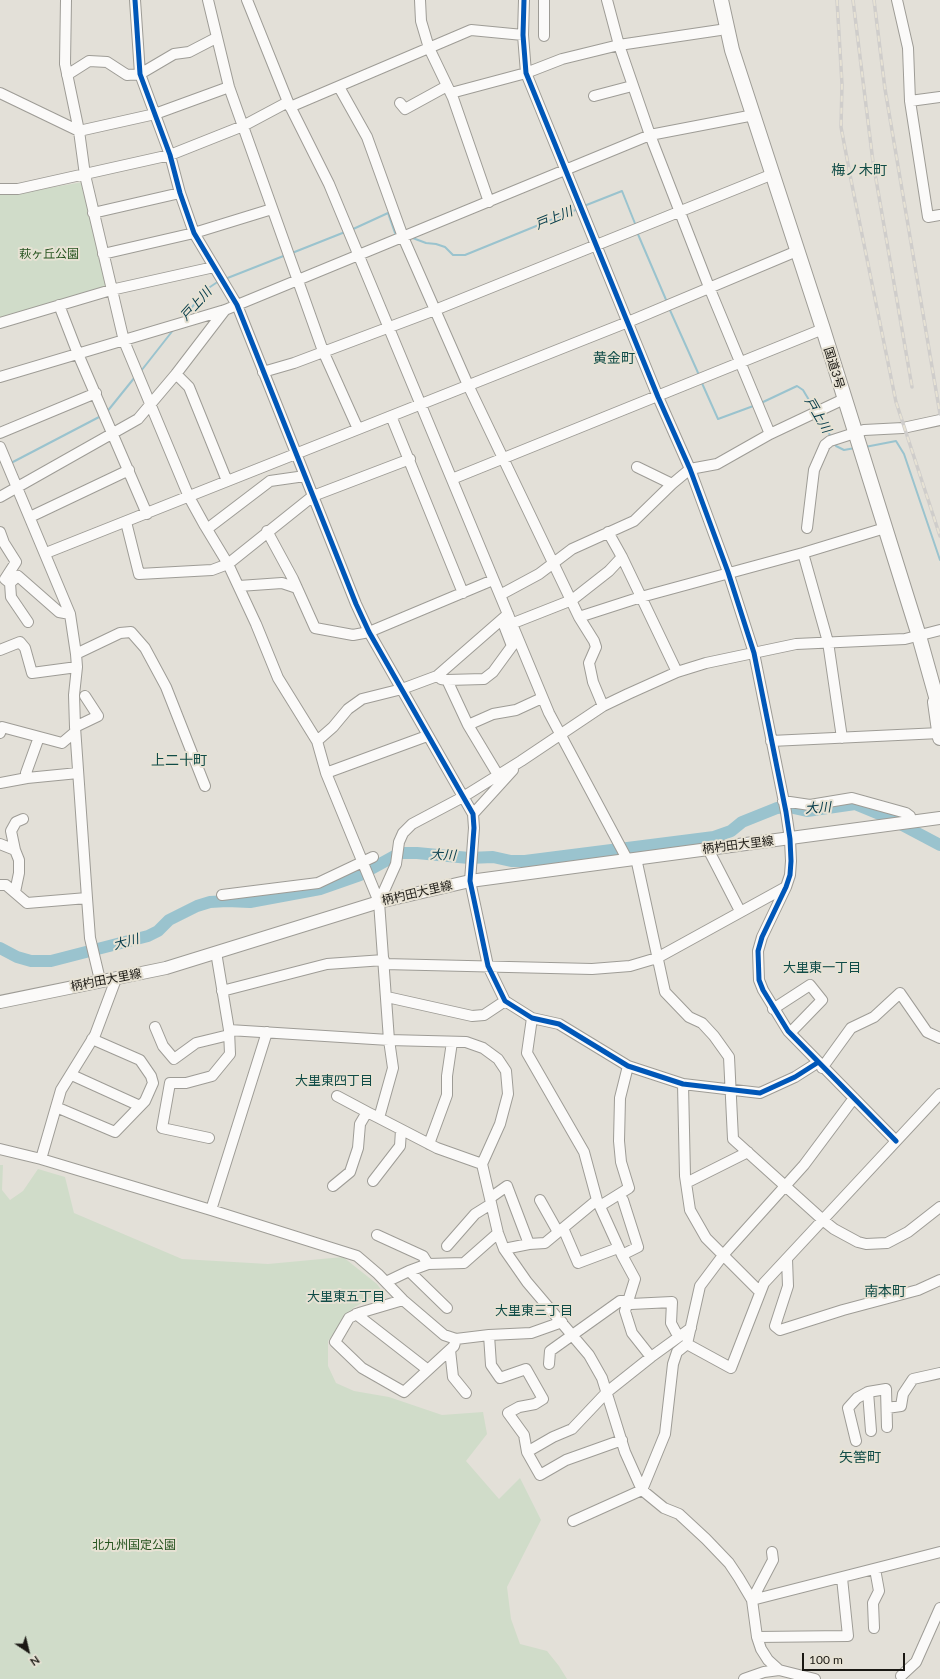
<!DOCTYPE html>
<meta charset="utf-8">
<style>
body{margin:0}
#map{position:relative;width:940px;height:1679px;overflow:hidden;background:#e3e0d8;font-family:Lato,sans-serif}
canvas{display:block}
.north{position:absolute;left:8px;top:1631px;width:40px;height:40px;-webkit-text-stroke:3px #e7e2d4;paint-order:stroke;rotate:145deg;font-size:11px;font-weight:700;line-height:16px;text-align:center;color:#1a1813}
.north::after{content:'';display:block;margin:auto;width:14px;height:18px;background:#1a1813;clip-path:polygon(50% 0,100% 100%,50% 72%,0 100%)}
.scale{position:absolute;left:802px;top:1653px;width:103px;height:18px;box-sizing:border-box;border:2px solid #1a1813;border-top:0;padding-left:5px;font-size:12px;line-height:14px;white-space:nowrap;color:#1a1813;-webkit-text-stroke:3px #e7e2d4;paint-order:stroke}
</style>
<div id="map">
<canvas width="940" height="1679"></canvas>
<div class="north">N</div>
<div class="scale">100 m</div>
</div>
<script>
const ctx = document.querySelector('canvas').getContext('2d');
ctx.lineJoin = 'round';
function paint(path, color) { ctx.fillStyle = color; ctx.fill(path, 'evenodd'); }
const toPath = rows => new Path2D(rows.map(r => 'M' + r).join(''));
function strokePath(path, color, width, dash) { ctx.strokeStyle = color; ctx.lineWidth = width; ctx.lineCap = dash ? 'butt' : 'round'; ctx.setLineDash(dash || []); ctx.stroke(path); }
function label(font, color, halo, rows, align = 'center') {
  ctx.font = font + ' Lato,"Noto Sans JP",sans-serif'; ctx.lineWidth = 4; ctx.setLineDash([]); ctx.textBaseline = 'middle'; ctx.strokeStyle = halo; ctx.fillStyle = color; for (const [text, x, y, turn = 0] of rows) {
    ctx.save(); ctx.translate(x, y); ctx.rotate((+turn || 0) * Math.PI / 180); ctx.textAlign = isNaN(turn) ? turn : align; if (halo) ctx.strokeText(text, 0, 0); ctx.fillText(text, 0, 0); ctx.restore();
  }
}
const green = toPath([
 [83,182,108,288,0,321,0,193,19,193],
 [0,1165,3,1165,2,1190,10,1200,23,1191,38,1169,65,1177,74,1213,182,1259,268,1264,343,1257,377,1284,382,1291,353,1308,328,1341,328,1366,336,1383,354,1391,389,1397,442,1415,483,1412,487,1434,466,1461,499,1499,520,1478,541,1520,507,1587,511,1619,520,1644,547,1651,559,1666,567,1679,0,1679]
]);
const stream = toPath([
 [584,206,622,191,636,226],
 [351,230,388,213,395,233,398,234],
 [637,232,667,302],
 [410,237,426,243,436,244,445,247,453,255,465,255,578,209],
 [292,253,345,232],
 [225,279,286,255],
 [669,308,699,375],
 [183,318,207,289,219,281],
 [141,371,174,329],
 [701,381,718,419,756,405],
 [761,403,797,386,803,390,815,410],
 [106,413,135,377],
 [818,415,831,437],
 [834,443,836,446,844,450,855,448],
 [865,447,896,441,904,454,940,560],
 [11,463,101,416]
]);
const river = toPath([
 [0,948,17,957,31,961,51,961,148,936,158,931,169,920,197,906,210,902,227,901,250,902,320,889,360,875,400,853,417,853,469,858,493,857,511,861,525,861,714,837,731,831,742,822,777,808,789,807,807,811,855,804,889,818,940,845]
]);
const minor = toPath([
 [66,0,65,64,79,131,85,175,124,341,189,497,205,526,228,564,256,624,278,678,317,741,326,773,379,902,389,1040,393,1068,379,1118,437,1148,482,1164],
 [135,0,140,74,170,155,180,193,194,233,237,305,356,604,369,632,473,814,474,828,470,881,488,966,505,1001,532,1018,559,1024,628,1066,683,1084,760,1093,795,1077,817,1063],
 [208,0,229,87,323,351,358,429],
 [247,0,288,102,329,184,549,713,627,859],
 [420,0,421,21,429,48,453,98,489,202],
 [524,0,523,35,526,73,658,397,690,469,728,572,754,653,786,812,790,839,791,861,790,875,786,887,762,937,758,951,759,980,763,990,788,1031,896,1141],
 [544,0,544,36],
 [607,0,619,45,650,135,709,287,770,434],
 [897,0,908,48,910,101,928,217,940,215],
 [67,75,89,61,107,62,127,75,140,74,174,54,189,52,216,38],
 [339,87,367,137,403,237,468,385,579,617,594,641,596,647,589,663,593,682,603,706],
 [0,93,79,131,155,114,229,87],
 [451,93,526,73,562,59,619,45,720,30],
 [594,96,632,86],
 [910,101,940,97],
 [400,103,405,109,447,86],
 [290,107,471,30,523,35],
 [0,189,18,189,170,155,243,126,288,102],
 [93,213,180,193],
 [103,254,194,233,272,209],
 [59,305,78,354,147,514],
 [0,323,111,290,214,267],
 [263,372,294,363,435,310,773,174],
 [176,374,189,387,227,481],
 [0,377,225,310,650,135,754,115],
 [391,416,463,593],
 [0,433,96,393],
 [0,447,70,614,76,654,77,667,74,695,75,727,87,898,90,938,100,980],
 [637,467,672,484],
 [452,479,823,329],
 [0,497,138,419,176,374,225,310],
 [30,517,129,470],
 [126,522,139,574,212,570,228,564,313,496,410,459],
 [807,528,814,470,825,445,830,441,864,430,903,428,940,420],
 [207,529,270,481,305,476],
 [267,531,293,579,315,628,353,635,369,632,493,580],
 [0,532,4,543,16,562,5,579,10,583,18,576,59,612,70,614],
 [608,532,622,557,677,672],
 [46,553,628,322,797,251],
 [803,553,828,642,842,738],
 [10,583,11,597,28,622],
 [239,586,282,583,297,588],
 [500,595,539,574,572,549,634,521,672,484,690,469,717,464,770,434,844,399],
 [579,617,641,597,803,553,885,528],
 [511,624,572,600,609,571,622,557],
 [0,650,20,642,25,648,32,673,77,667],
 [76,654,120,633,131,632,145,648,166,687,205,786],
 [441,679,447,680,468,725],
 [447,680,484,679,493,672,512,646,502,620],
 [75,727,98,716,85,696],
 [0,733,2,727,62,743,75,732],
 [317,741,333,727,348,709,362,699,402,689,437,676,508,614],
 [771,741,940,733],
 [26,773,39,737],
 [326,773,427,736],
 [498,775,468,725,493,714,516,710,542,698],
 [0,783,27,778,78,773],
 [783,801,810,805,852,798,906,813,910,816,912,822],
 [473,814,513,770],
 [0,844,15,850,19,860,19,873,15,892],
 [708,849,740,911],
 [15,850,11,831,16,822,23,819],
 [636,858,665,992,689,1017,702,1023,714,1036,729,1057,733,1139,824,1221,834,1229,858,1242,866,1244,887,1243,908,1232,940,1207],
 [0,885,6,885,27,903,87,898],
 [222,895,318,883,373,857],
 [379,902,396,864,399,842,403,833,412,824,463,797,521,761,603,706,628,694,677,672,706,663,796,644,905,639,940,630],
 [216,952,229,1030,389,1040,466,1042,483,1048,498,1059,506,1071,508,1094,500,1124,482,1164,498,1233,504,1249,527,1282,589,1355,602,1378,625,1452,642,1490,664,1508,679,1514,706,1539,729,1563,739,1578,752,1600,757,1637,761,1649,768,1660,779,1670],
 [384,964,592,969,630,966,657,958,786,887],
 [222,991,327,964,384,960],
 [387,997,472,1016,484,1015,505,1001],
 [773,1009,810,985,822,1000,790,1033],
 [532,1018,527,1053,584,1152,597,1200,622,1255,635,1279,625,1311,632,1333,651,1357,691,1328],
 [155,1027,163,1046,174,1059,196,1043,229,1035],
 [822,1068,851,1028,874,1017,900,993,927,1032,940,1038],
 [74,1076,140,1106],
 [683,1084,685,1176,690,1210,706,1238,760,1292],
 [337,1096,367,1112],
 [56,1107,115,1132,145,1101,153,1083,151,1076,140,1060,92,1039],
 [209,1138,162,1128,170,1083,186,1083,212,1076,230,1054,229,1030],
 [429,1144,447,1095,447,1076,452,1042],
 [0,1149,41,1159,211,1210,357,1256,378,1274,403,1300,444,1335,456,1339,489,1335,531,1333,562,1322],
 [41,1159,61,1090,95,1035,116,979],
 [373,1181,400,1146,401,1130],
 [686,1183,748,1152],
 [333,1186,350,1172,358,1148,360,1124,367,1112,379,1118],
 [490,1198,507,1186,529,1244],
 [540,1200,558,1232],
 [600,1206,629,1188,621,1162,619,1141,620,1098,628,1066],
 [211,1210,267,1032],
 [563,1228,578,1263,618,1248],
 [377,1235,423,1256,428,1264],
 [447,1246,475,1214,491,1204],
 [504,1249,529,1244,545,1243,597,1200],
 [622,1255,638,1247,623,1200],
 [787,1259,788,1286,775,1326,780,1330,843,1310,918,1290,940,1280],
 [409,1271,428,1264,464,1263,498,1233],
 [386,1282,409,1271,447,1308],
 [403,1300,359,1313,349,1318,335,1342,362,1368,404,1392,454,1346,456,1339],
 [356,1314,428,1370],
 [489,1335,491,1365,500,1378,526,1369,543,1399,535,1404,519,1407,508,1413,524,1435,527,1452,553,1437,572,1429,607,1392,651,1357],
 [687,1344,731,1368,764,1283,940,1094],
 [450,1350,453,1377,466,1393],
 [549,1364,550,1351,620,1301,626,1301,631,1304,672,1302,671,1323,678,1336],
 [868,1392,886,1389,887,1427],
 [887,1408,901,1406,903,1394,913,1379,940,1373],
 [856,1441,848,1408,857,1398,868,1392,871,1431],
 [527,1452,540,1475,566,1460,622,1440],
 [573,1521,642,1490,665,1434,673,1364,677,1352,687,1344,700,1286,724,1254,804,1165,854,1098],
 [752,1600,940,1552],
 [752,1600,773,1560,772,1552],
 [874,1628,873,1603,879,1591,875,1569],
 [757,1637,848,1636,842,1578],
 [901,1676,916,1662,940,1608],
 [744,1679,764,1672,779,1670,815,1679]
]);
const major = toPath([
 [0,1002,166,968,379,902,470,881,940,818]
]);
const highway = toPath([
 [721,0,732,50,823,329,919,636,940,711],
 [935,702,940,738]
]);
const rail = toPath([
 [837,0,842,84,841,127,852,185,896,402,940,536],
 [853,0,873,162,912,387],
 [874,0,885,89,940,414]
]);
const cycleway = toPath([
 [135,0,140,74,170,155,180,193,194,233,237,305,356,604,369,632,473,814,474,828,470,881,488,966,505,1001,532,1018,559,1024,628,1066,683,1084,760,1093,795,1077,817,1063],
 [524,0,523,35,526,73,658,397,690,469,728,572,754,653,786,812,790,839,791,861,790,875,786,887,762,937,758,951,759,980,763,990,788,1031,896,1141]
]);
const parkNames = [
 ["萩ヶ丘公園",49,254],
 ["北九州国定公園",134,1545]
];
const streetNames = [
 ["国道3号",834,368,73],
 ["柄杓田大里線",738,845,-7],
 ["柄杓田大里線",417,893,-13],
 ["柄杓田大里線",106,980,-11]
];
const waterNames = [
 ["戸上川",554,218,-22],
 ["戸上川",196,304,-48],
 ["戸上川",818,415,60],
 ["大川",818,808,-4],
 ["大川",443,855,2],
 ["大川",126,942,-15]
];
const neighbourhoodNames = [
 ["大里東一丁目",822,968],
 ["大里東四丁目",334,1081],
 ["大里東五丁目",346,1297],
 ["大里東三丁目",534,1311]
];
const quarterNames = [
 ["梅ノ木町",859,170],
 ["黄金町",614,358],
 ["上二十町",179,760],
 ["南本町",885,1291],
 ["矢筈町",860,1457]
];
paint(green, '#d0dcc9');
strokePath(stream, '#9ac3ce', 2);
strokePath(river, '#9ac3ce', 12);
strokePath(minor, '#9e9c96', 12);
strokePath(major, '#9e9c96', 14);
strokePath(highway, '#9e9c96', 16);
strokePath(minor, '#fbfaf9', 10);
strokePath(major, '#fbfaf9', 12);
strokePath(highway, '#fbfaf9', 14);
strokePath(rail, '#cfcdcb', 3.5);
strokePath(rail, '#e7e2d4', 2, [6]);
strokePath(cycleway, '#0057b8', 5);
label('12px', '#26531e', '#e7e2d4', parkNames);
label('12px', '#1a1813', '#e7e2d4', streetNames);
label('italic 13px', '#033a49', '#e7e2d4', waterNames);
label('13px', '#104c47', '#e7e2d4', neighbourhoodNames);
label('14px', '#104c47', '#e7e2d4', quarterNames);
</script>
